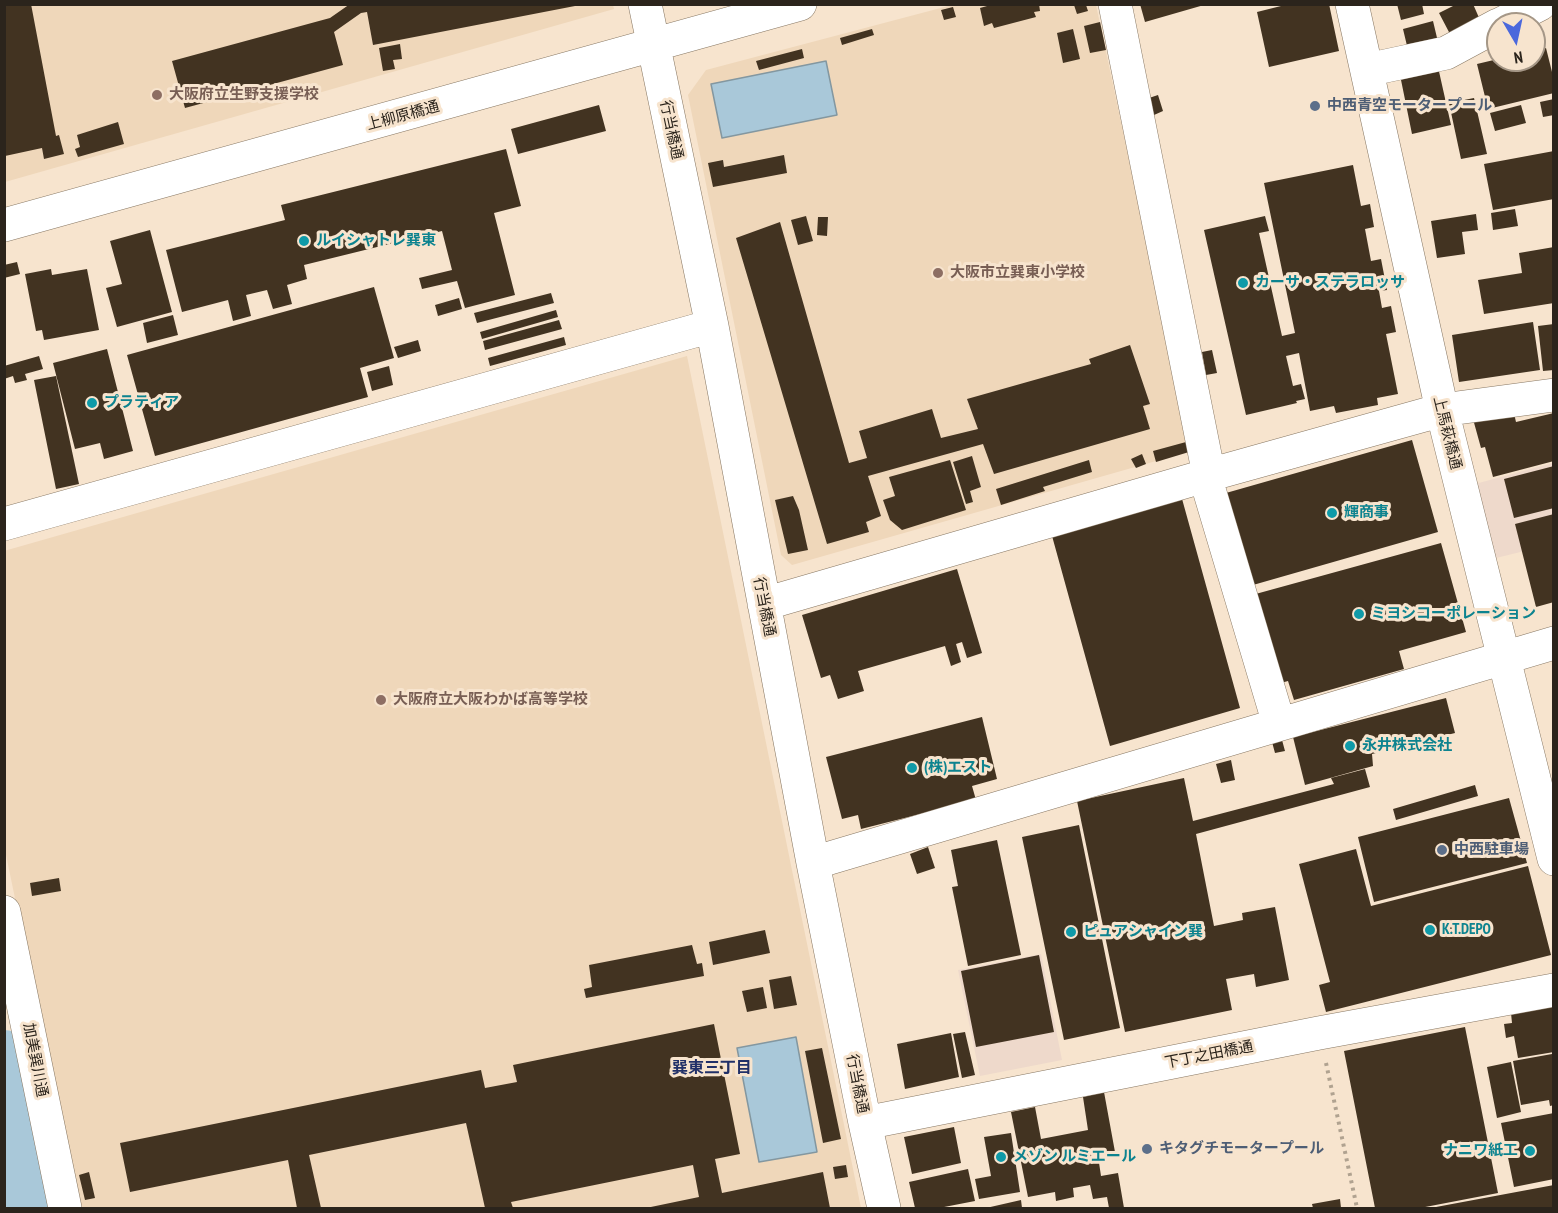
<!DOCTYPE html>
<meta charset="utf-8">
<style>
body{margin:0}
#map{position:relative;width:1558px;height:1213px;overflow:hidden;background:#f7e4ce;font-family:"PT Sans Narrow",sans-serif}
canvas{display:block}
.frame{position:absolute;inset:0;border:6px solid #2b241c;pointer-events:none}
.north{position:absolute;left:1486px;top:12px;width:60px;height:60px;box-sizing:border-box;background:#f7e4ce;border:2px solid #a59787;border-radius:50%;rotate:171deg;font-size:16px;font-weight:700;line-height:24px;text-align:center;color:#2b241c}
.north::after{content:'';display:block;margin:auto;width:21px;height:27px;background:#4b68dc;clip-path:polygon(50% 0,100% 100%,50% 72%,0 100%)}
</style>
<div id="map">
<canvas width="1558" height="1213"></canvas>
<div class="frame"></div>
<div class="north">N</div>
</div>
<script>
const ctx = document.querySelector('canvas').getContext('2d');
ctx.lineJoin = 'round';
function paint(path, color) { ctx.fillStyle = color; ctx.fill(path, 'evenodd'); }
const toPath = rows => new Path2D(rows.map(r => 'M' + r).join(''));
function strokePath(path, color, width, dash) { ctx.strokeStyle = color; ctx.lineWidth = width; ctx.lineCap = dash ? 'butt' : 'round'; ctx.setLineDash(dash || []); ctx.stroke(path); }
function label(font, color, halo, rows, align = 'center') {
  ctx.font = font + ' "PT Sans Narrow","Noto Sans JP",sans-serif'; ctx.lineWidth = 6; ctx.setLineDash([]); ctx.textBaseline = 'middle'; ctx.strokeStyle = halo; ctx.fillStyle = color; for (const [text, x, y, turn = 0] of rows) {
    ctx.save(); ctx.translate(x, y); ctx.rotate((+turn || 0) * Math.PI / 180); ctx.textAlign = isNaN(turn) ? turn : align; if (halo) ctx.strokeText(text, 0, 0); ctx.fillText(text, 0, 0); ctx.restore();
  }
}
const commercial = toPath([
 [1553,463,1553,544,1496,558,1475,484],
 [1041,954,1062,1060,980,1076,958,970]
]);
const built = toPath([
 [5,5,613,5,614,9,5,182],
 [952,5,1096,5,1191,451,792,565,781,555,688,95,706,70],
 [687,356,861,1208,79,1208,5,850,4,551]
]);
const water = toPath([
 [826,61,837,115,722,138,711,84,826,61],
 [796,1037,817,1152,759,1162,737,1048,796,1037]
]);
const river = toPath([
 [4,1058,35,1208]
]);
const building = toPath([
 [5,4,31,4,56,136,59,135,64,154,44,159,42,148,5,156],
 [350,4,575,4,575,6,373,45,367,12,361,13,334,32,343,65,185,108,172,61,330,18],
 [994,4,1039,4,1040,11,1034,12,1036,17,994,28,992,23,984,26,980,8],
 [1140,4,1204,4,1204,5,1145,22],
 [1289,4,1329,4,1339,51,1269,67,1257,12],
 [1397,4,1422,4,1424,14,1401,20],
 [1457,4,1473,4,1480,20,1450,34,1439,13],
 [1074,5,1086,5,1088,11,1077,14],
 [953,7,956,17,944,20,941,10],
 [1433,21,1438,42,1408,50,1403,29],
 [1100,22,1106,50,1090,53,1084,26],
 [872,29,874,35,842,45,840,38],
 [1073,29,1080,59,1063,63,1057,33],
 [400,44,402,59,393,60,395,69,383,71,379,48],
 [1546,48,1554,80,1554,93,1488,109,1477,64,1498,59,1534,60,1534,51],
 [802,49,804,58,759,70,756,61],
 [1438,67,1451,125,1412,134,1400,75],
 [1158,95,1163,111,1154,115,1149,98],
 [1474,98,1487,154,1461,159,1449,103],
 [1554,99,1554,115,1543,117,1540,102],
 [599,105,606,131,518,154,511,129],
 [1521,105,1526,123,1495,131,1490,113],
 [118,122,124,144,78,157,75,149,80,147,77,135],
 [506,149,521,206,494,213,515,295,465,308,457,281,422,289,419,278,452,270,442,231,304,265,307,279,287,285,292,304,273,309,267,290,246,295,251,316,233,321,228,300,182,312,166,250,285,220,281,205],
 [1554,151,1554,199,1493,210,1484,164],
 [784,155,787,173,713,187,708,163,723,160,724,167],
 [1353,165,1361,206,1370,204,1374,227,1365,229,1371,261,1381,259,1387,290,1379,291,1382,308,1391,306,1396,332,1386,334,1398,394,1377,398,1378,405,1336,413,1334,406,1310,411,1299,353,1286,356,1293,386,1301,384,1305,399,1296,401,1297,403,1246,415,1204,230,1265,216,1269,231,1259,233,1282,336,1295,333,1264,183],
 [1515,209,1518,226,1493,230,1491,213],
 [1476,214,1478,230,1462,232,1465,254,1437,258,1431,221],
 [806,216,813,241,798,245,791,220],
 [818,217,828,217,827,236,817,235],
 [780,222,849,463,867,458,859,431,932,409,941,438,978,429,967,399,1091,364,1089,359,1130,345,1150,404,1143,406,1150,429,994,474,983,444,868,476,881,516,866,522,869,532,827,544,736,238],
 [150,230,172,312,117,327,106,288,122,284,110,241],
 [1554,247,1554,303,1484,314,1478,280,1522,273,1519,253],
 [17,262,20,274,4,278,4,265],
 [51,269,52,275,87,269,99,330,44,340,42,330,36,331,25,274],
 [374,287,394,358,360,368,368,397,155,456,127,355],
 [551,293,554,303,477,323,474,313],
 [459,298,462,309,438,316,435,305],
 [556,310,558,317,482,339,480,332],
 [173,315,178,335,147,343,143,323],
 [559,320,562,329,485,350,483,341],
 [1533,322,1540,370,1459,382,1452,335],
 [1554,324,1554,370,1543,371,1538,326],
 [564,337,566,345,490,366,488,358],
 [418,340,421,351,398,358,394,347],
 [107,349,133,451,104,459,100,443,75,449,53,363],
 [1212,350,1217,373,1206,375,1202,352],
 [39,356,43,369,25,374,27,380,15,383,13,376,4,379,4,366],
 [389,366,393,385,372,391,367,372],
 [56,376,79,484,56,489,34,380],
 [1512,405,1516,422,1554,413,1554,461,1493,477,1485,447,1481,448,1473,419],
 [1412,440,1438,532,1253,585,1226,493],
 [1186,442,1189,452,1156,462,1153,451],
 [1142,454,1146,464,1136,468,1131,459],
 [972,456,981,487,970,491,973,502,966,504,953,462],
 [950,460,966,510,902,530,890,520,883,500,895,496,889,477],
 [1089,460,1092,472,1043,487,1045,491,1001,505,996,489],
 [1554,466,1554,508,1514,518,1504,479],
 [1179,488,1240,708,1110,746,1049,525],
 [793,496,799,510,808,550,788,554,775,500],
 [1554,514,1554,602,1536,607,1515,524],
 [1441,543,1466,632,1399,651,1404,669,1294,700,1288,681,1277,684,1252,595],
 [957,569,982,653,967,658,962,642,956,644,961,662,951,666,945,646,858,671,864,691,838,699,830,675,821,678,802,615],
 [1446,698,1455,733,1372,754,1373,766,1305,785,1293,737],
 [982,717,997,779,972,786,976,800,861,829,858,815,842,819,826,757],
 [1282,740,1285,751,1275,753,1272,742],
 [1231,760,1235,780,1221,783,1216,764],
 [1365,769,1370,787,1196,834,1214,926,1243,920,1242,913,1275,907,1289,980,1256,987,1254,974,1226,979,1232,1010,1125,1032,1077,801,1184,778,1193,821,1334,784,1331,778],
 [1475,785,1478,796,1396,820,1393,809],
 [1509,798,1527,863,1374,902,1358,837],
 [1079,825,1120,1028,1064,1040,1022,837],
 [997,840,1021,955,968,966,952,887,958,886,951,850],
 [928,847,935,868,917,874,910,854],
 [1356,849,1371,906,1528,866,1551,955,1326,1012,1319,985,1330,982,1299,864],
 [59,878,61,891,32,896,30,883],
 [765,930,770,953,713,965,709,942],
 [692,945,697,964,702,963,704,976,586,998,584,989,592,987,589,965],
 [1039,955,1054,1032,976,1047,961,971],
 [791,976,797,1005,774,1009,769,980],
 [763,987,767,1008,747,1012,742,991],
 [1554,1005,1554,1052,1518,1058,1514,1036,1506,1038,1504,1024,1512,1023,1511,1013],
 [714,1024,740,1154,715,1159,722,1193,823,1172,830,1208,646,1208,699,1197,693,1165,511,1202,513,1208,485,1208,466,1123,309,1155,321,1208,297,1208,288,1160,130,1192,120,1143,481,1070,485,1088,517,1082,513,1065],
 [1465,1027,1498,1193,1420,1208,1375,1208,1344,1051],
 [965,1032,975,1075,962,1078,953,1034],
 [951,1033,959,1077,905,1089,897,1044],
 [822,1048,841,1139,823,1143,805,1051],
 [1552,1054,1554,1105,1550,1106,1549,1100,1521,1105,1513,1061],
 [1511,1062,1521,1112,1497,1118,1487,1067],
 [1104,1092,1115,1152,1098,1156,1101,1176,1118,1173,1124,1208,1109,1208,1107,1197,1093,1199,1090,1185,1073,1188,1074,1197,1056,1201,1055,1192,1028,1197,1011,1112,1035,1107,1041,1139,1088,1130,1083,1097],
 [1554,1113,1554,1179,1514,1187,1501,1123],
 [954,1127,961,1163,912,1174,904,1137],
 [1011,1133,1020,1192,979,1199,975,1179,991,1176,984,1137],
 [846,1165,848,1177,835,1179,833,1167],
 [968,1169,975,1201,939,1208,915,1208,909,1182],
 [89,1172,95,1198,85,1200,79,1175],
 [1554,1185,1554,1208,1436,1208,1436,1207],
 [1340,1199,1341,1208,1313,1208,1312,1204],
 [1021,1200,1022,1208,986,1208]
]);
const path = toPath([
 [1326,1063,1357,1208]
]);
const minor = toPath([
 [645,4,712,326,813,863,865,1123,884,1208],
 [1115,4,1209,475],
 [1352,4,1442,410,1554,859],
 [1501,24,1540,4],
 [1367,70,1446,53,1498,25],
 [4,225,800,4],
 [1205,476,1279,724],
 [4,524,712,326],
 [764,604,1205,476,1442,410,1554,395],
 [813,863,1554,643],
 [4,912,65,1208],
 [865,1123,1319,1033,1554,990]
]);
const markers = [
 [157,95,6,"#8d6e63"],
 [1315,106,6,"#5c6f8a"],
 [304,241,6,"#0f9aa8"],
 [938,273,6,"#8d6e63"],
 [1243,283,6,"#0f9aa8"],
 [92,403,6,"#0f9aa8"],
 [1332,513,6,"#0f9aa8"],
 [1359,614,6,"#0f9aa8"],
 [381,700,6,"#8d6e63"],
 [1350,746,6,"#0f9aa8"],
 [912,768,6,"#0f9aa8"],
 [1442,850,6,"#5c6f8a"],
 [1430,930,6,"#0f9aa8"],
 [1071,932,6,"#0f9aa8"],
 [1147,1149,6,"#5c6f8a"],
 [1530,1151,6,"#0f9aa8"],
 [1001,1157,6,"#0f9aa8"]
];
const educationNames = [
 ["大阪府立生野支援学校",169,95],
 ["大阪市立巽東小学校",950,273],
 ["大阪府立大阪わかば高等学校",393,700]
];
const serviceNames = [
 ["中西青空モータープール",1327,106],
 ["中西駐車場",1454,850],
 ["キタグチモータープール",1159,1149]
];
const streetNames = [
 ["上柳原橋通",403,116,-15],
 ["行当橋通",671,130,78],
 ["上馬萩橋通",1447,433,76],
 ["行当橋通",764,607,79],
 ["下丁之田橋通",1209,1055,-11],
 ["加美巽川通",35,1060,79],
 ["行当橋通",857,1084,79]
];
const cultureNames = [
 ["ルイシャトレ巽東",316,241],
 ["カーサ・ステラロッサ",1255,283],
 ["プラティア",104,403],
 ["輝商事",1344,513],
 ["ミヨシコーポレーション",1371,614],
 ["永井株式会社",1362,746],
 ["(株)エスト",924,768],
 ["K.T.DEPO",1442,930],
 ["ピュアシャイン巽",1083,932],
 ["ナニワ紙工",1518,1151,"right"],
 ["メゾン ルミエール",1013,1157]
];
const neighbourhoodNames = [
 ["巽東三丁目",712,1068]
];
paint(commercial, '#eed9cb');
paint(built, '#efd7ba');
paint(water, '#a9c8d9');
strokePath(water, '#8397a0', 1.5);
strokePath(river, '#a9c8d9', 56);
paint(building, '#423321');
strokePath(minor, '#887864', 34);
strokePath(path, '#b0a290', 4, [3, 4.5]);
strokePath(minor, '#fff', 33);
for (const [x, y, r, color] of markers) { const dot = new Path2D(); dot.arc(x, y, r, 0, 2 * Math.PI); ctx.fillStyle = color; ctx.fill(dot); strokePath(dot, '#f7e4ce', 2); }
label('bold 15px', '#785e54', '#f7e4ce', educationNames, 'left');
label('bold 15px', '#4e5e75', '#f7e4ce', serviceNames, 'left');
label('15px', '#2b241c', '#f7e4ce', streetNames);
label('bold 15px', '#0d838f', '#f7e4ce', cultureNames, 'left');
label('bold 16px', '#213068', '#f7e4ce', neighbourhoodNames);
</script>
